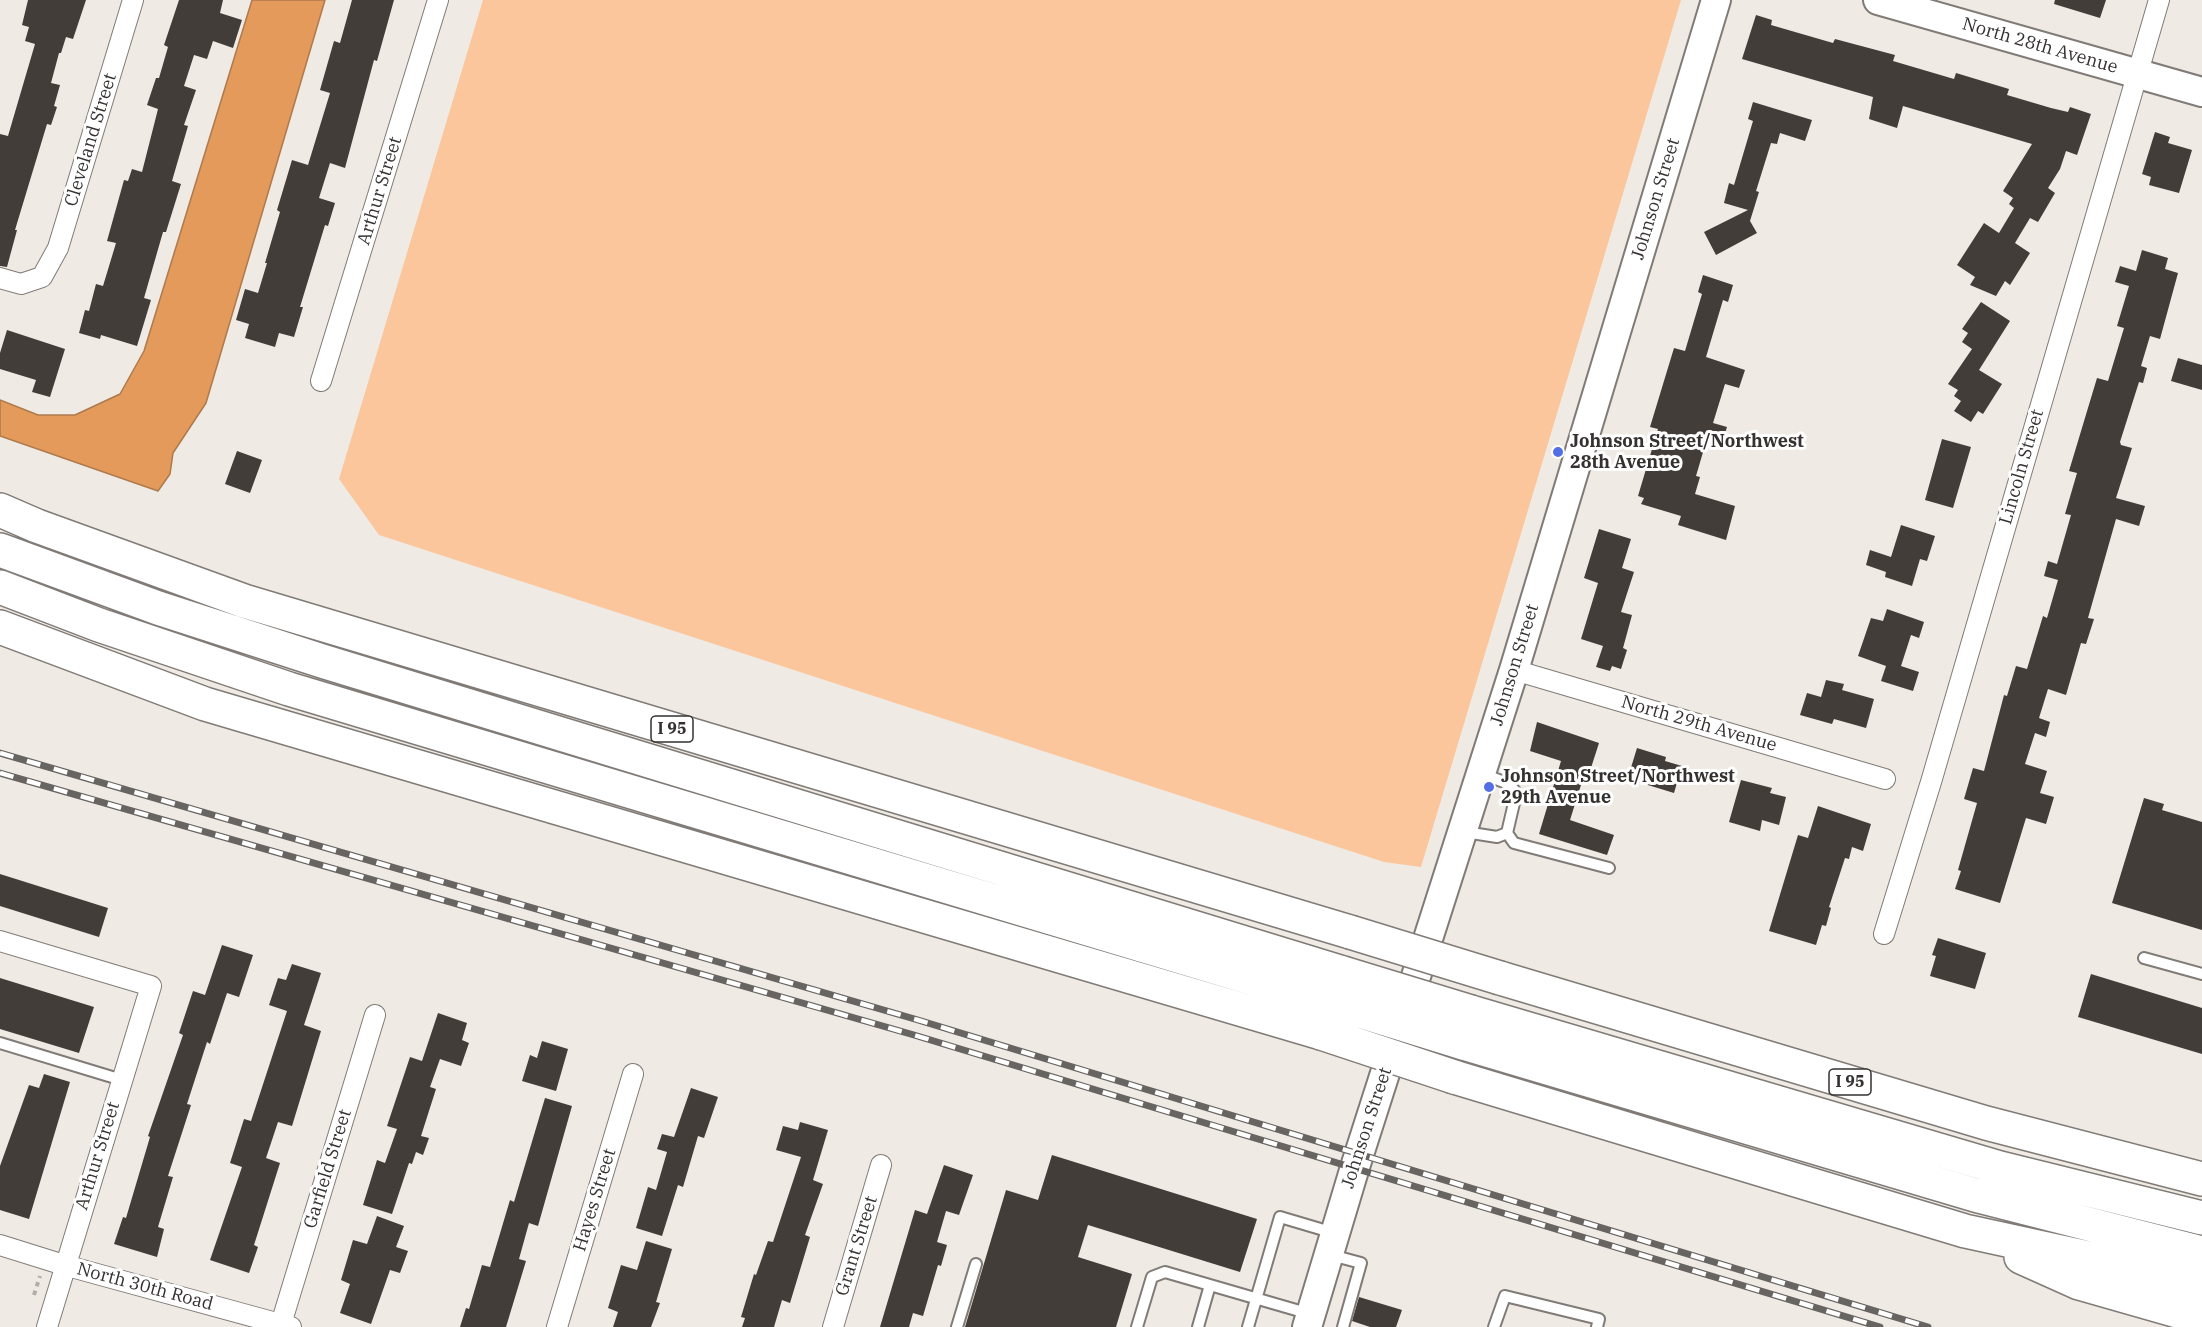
<!DOCTYPE html>
<style>
body{margin:0}
canvas{display:block;background:#f0eae5}
</style>
<canvas width="2202" height="1327"></canvas>
<script>
const ctx = document.querySelector('canvas').getContext('2d');
ctx.lineJoin = 'round';
function paint(path, color) { ctx.fillStyle = color; ctx.fill(path, 'evenodd'); }
const toPath = rows => new Path2D(rows.map(r => 'M' + r).join(''));
function strokePath(path, color, width, dash) { ctx.strokeStyle = color; ctx.lineWidth = width; ctx.lineCap = dash ? 'butt' : 'round'; ctx.setLineDash(dash || []); ctx.stroke(path); }
function label(font, color, halo, rows, align = 'center') {
  ctx.font = font + ' "IBM Plex Serif",serif'; ctx.lineWidth = 6; ctx.setLineDash([]); ctx.textBaseline = 'middle'; ctx.strokeStyle = halo; ctx.fillStyle = color; for (const [text, x, y, turn = 0] of rows) {
    ctx.save(); ctx.translate(x, y); ctx.rotate((+turn || 0) * Math.PI / 180); ctx.textAlign = isNaN(turn) ? turn : align; if (halo) ctx.strokeText(text, 0, 0); ctx.fillText(text, 0, 0); ctx.restore();
  }
}
const green = toPath([
 [483,0,1681,0,1421,867,1384,862,379,535,339,479]
]);
const water = toPath([
 [252,0,325,0,206,403,173,453,170,474,158,491,0,436,0,400,38,415,75,415,120,394,144,351,252,0]
]);
const building = toPath([
 [28,0,86,0,73,39,66,37,61,53,59,53,51,83,60,85,54,106,57,107,51,125,47,124,15,230,17,230,7,267,0,266,0,134,8,136,35,44,25,41,29,27,22,25],
 [179,0,223,0,220,13,242,20,233,48,213,41,207,59,194,55,184,86,196,90,184,125,188,126,172,181,181,184,166,232,163,232,144,298,151,300,137,346,101,335,100,339,79,333,85,310,89,311,96,284,103,286,116,243,107,241,124,180,128,181,132,169,142,172,158,109,147,105,156,78,159,78,168,47,164,45],
 [352,0,394,0,377,61,374,60,345,168,330,163,319,198,335,203,328,226,325,225,300,307,303,307,294,337,279,333,275,347,245,338,249,324,236,320,245,289,258,293,267,263,265,263,280,212,277,210,292,160,308,165,330,93,320,90,334,41,340,43],
 [2055,0,2106,0,2100,18,2054,4],
 [1756,15,1772,20,1771,25,1833,43,1835,39,1895,55,1893,61,1954,79,1956,73,2009,89,2007,95,2051,108,2068,112,2070,107,2091,114,2077,155,2066,151,2060,169,2048,188,2055,193,2038,222,2030,218,2015,243,2030,253,2010,285,2005,281,1996,296,1970,285,1975,277,1957,265,1984,223,1999,233,2014,208,2009,204,2013,198,2003,191,2032,144,1903,106,1897,128,1869,119,1873,97,1742,59],
 [1753,102,1812,120,1805,141,1780,133,1777,144,1771,143,1756,191,1759,192,1750,221,1757,233,1716,255,1704,232,1748,210,1724,203,1729,183,1734,185,1753,121,1748,119],
 [2155,132,2170,137,2168,143,2192,150,2179,193,2149,185,2151,177,2142,174],
 [2142,250,2168,258,2165,269,2178,273,2160,339,2150,336,2141,366,2147,368,2143,383,2139,382,2120,442,2121,445,2132,448,2116,498,2145,506,2139,526,2116,519,2088,618,2094,619,2086,644,2081,643,2066,695,2048,689,2039,718,2050,722,2046,737,2035,733,2025,764,2047,771,2040,793,2054,797,2046,824,2026,818,2000,903,1955,889,1961,871,1958,870,1977,803,1964,799,1973,768,1984,771,2004,695,2007,696,2016,666,2027,669,2043,616,2047,618,2058,580,2044,576,2048,561,2057,564,2071,515,2065,514,2077,473,2069,471,2097,378,2108,381,2124,328,2117,326,2129,286,2115,282,2120,266,2136,271],
 [1703,275,1733,285,1728,302,1723,300,1706,357,1745,370,1739,388,1725,384,1713,423,1727,427,1721,446,1706,442,1696,476,1700,477,1695,494,1735,506,1726,540,1678,525,1681,516,1641,504,1644,498,1638,496,1658,429,1650,427,1674,348,1685,351,1702,294,1698,292],
 [1981,302,2010,321,1979,370,2002,384,1983,414,1978,411,1971,422,1954,411,1961,401,1954,396,1958,390,1948,384,1972,349,1962,342,1968,333,1962,329],
 [7,330,65,349,50,397,32,392,36,380,0,369,0,353],
 [2178,358,2202,365,2202,390,2171,381],
 [1942,439,1971,447,1953,508,1925,500],
 [237,451,262,460,250,493,225,484],
 [1901,525,1935,536,1927,561,1920,559,1912,586,1885,577,1886,572,1866,565,1870,550,1891,557],
 [1599,529,1631,539,1622,568,1634,572,1621,612,1632,615,1623,648,1627,650,1621,669,1612,666,1610,671,1596,667,1603,646,1581,639,1598,583,1584,578],
 [1887,609,1924,622,1919,638,1911,635,1901,666,1919,672,1913,691,1881,681,1886,666,1858,656,1871,618,1883,621],
 [1826,680,1844,684,1842,690,1874,699,1866,728,1834,719,1832,724,1800,715,1807,693,1821,697],
 [1537,722,1599,743,1590,771,1586,769,1570,820,1614,835,1607,855,1539,834,1561,761,1530,751],
 [1637,748,1666,757,1665,761,1682,766,1674,793,1638,782,1639,777,1629,774],
 [1741,780,1772,788,1770,793,1786,797,1779,825,1762,820,1760,831,1729,822],
 [2144,798,2164,804,2162,810,2202,822,2202,930,2112,903],
 [1818,806,1871,824,1863,851,1852,847,1849,859,1845,858,1829,907,1831,908,1826,926,1822,925,1816,945,1769,931,1798,835,1808,838],
 [0,874,108,908,99,937,0,906],
 [1938,938,1986,953,1975,989,1930,976,1936,956,1932,955],
 [222,945,253,955,239,997,227,993,210,1044,207,1042,187,1104,191,1105,168,1176,173,1177,158,1227,164,1229,157,1257,114,1244,123,1217,126,1218,150,1137,148,1136,183,1035,179,1033,193,991,205,995],
 [292,964,321,973,304,1025,321,1031,292,1126,278,1122,266,1158,280,1163,254,1245,258,1247,249,1273,210,1260,242,1167,230,1163,244,1119,251,1121,287,1011,269,1005,278,978,286,980],
 [2091,974,2202,1008,2202,1054,2078,1017],
 [0,978,94,1007,79,1053,0,1029],
 [438,1013,467,1023,462,1040,469,1043,461,1066,440,1059,430,1087,436,1089,421,1136,429,1138,423,1155,416,1152,412,1164,409,1163,392,1214,363,1205,377,1160,385,1163,397,1129,387,1126,410,1057,422,1061],
 [542,1041,568,1049,556,1091,522,1081,530,1055,537,1058],
 [44,1074,70,1082,29,1219,0,1210,0,1166,29,1085,39,1088],
 [691,1088,718,1097,704,1138,698,1136,683,1187,678,1185,662,1236,636,1228,648,1187,656,1190,667,1152,657,1149,662,1134,674,1137],
 [545,1098,572,1106,538,1226,529,1223,519,1259,526,1261,506,1327,460,1327,466,1308,469,1309,482,1265,490,1267,510,1200,514,1202],
 [800,1122,828,1130,813,1180,823,1184,805,1235,810,1237,790,1303,782,1300,774,1327,742,1327,745,1318,741,1317,754,1274,756,1275,768,1241,773,1242,801,1157,776,1150,783,1126,798,1130],
 [1052,1155,1257,1219,1240,1272,1088,1225,1078,1257,1132,1274,1116,1327,965,1327,1006,1190,1038,1200],
 [944,1165,973,1175,959,1215,946,1211,937,1242,947,1245,941,1266,938,1265,923,1316,913,1313,909,1327,880,1327,915,1210,927,1214],
 [377,1216,404,1226,396,1247,408,1251,400,1273,390,1270,371,1324,340,1313,350,1284,341,1280,353,1240,367,1244],
 [646,1241,672,1249,656,1302,660,1303,651,1327,613,1327,618,1312,608,1308,621,1265,637,1270],
 [1359,1297,1402,1310,1396,1327,1370,1327,1352,1321]
]);
const path = toPath([
 [34,1295,40,1276]
]);
const lane = toPath([
 [1483,774,1509,784,1515,791,1514,803,1507,833,1514,843,1609,868],
 [1465,832,1497,837,1507,833],
 [2144,958,2202,974],
 [0,1043,122,1080],
 [1331,1255,1361,1263,1343,1327],
 [957,1327,976,1264],
 [1137,1327,1152,1277,1165,1272,1310,1314],
 [1198,1327,1210,1285],
 [1248,1327,1280,1217,1334,1233],
 [1494,1327,1505,1296,1599,1319,1597,1327]
]);
const street = toPath([
 [0,278,21,284,42,277,58,248,133,0],
 [321,381,438,0],
 [1514,670,1885,779],
 [1884,934,1931,782,2159,0],
 [0,941,151,986,47,1327],
 [0,1245,64,1265,291,1327],
 [281,1324,375,1015],
 [557,1327,633,1074],
 [833,1327,881,1165]
]);
const secondary = toPath([
 [1878,0,2202,92],
 [1307,1327,1355,1167,1514,670,1716,0]
]);
const highway = toPath([
 [0,510,37,526,244,601,1350,932],
 [0,550,158,608,322,661,1343,973],
 [0,587,99,625,289,689,1334,1003],
 [0,627,205,704,1321,1033],
 [1500,978,1986,1123,2202,1179],
 [1471,1012,2000,1168,2202,1218],
 [1463,1043,1975,1195,2202,1253],
 [1454,1077,1965,1231,2098,1260,2202,1286],
 [2021,1257,2079,1283,2202,1318]
]);
const rail = toPath([
 [0,753,918,1020,1928,1327],
 [0,773,914,1035,1880,1327]
]);
const highwayBridge = toPath([
 [1350,932,1500,978],
 [1343,973,1471,1012],
 [1334,1003,1463,1043],
 [1321,1033,1454,1077]
]);
const markers = [
 [1558,452,6,"#546fe5"],
 [1489,787,6,"#546fe5"]
];
const shields = [
 [672,729,42],
 [1850,1082,42]
];
const shieldNames = [
 ["I 95",672,729],
 ["I 95",1850,1082]
];
const streetNames = [
 ["North 28th Avenue",2040,46,16],
 ["Cleveland Street",91,140,-73],
 ["Arthur Street",380,191,-73],
 ["Johnson Street",1656,199,-73],
 ["Lincoln Street",2022,467,-74],
 ["Johnson Street",1515,665,-73],
 ["North 29th Avenue",1699,724,16],
 ["Johnson Street",1367,1128,-72],
 ["Arthur Street",98,1156,-73],
 ["Garfield Street",328,1169,-73],
 ["Hayes Street",595,1200,-73],
 ["Grant Street",857,1246,-73],
 ["North 30th Road",145,1287,15]
];
const poiNames = [
 ["Johnson Street/Northwest",1570,442],
 ["28th Avenue",1570,463],
 ["Johnson Street/Northwest",1501,777],
 ["29th Avenue",1501,798]
];
paint(green, '#fbc69b');
paint(water, '#e39a5a');
strokePath(water, '#ae7a4d', 1.5);
paint(building, '#423d39');
strokePath(lane, '#817b77', 14);
strokePath(street, '#817b77', 22);
strokePath(secondary, '#817b77', 32);
strokePath(highway, '#817b77', 36);
strokePath(path, '#b2ada9', 4, [4.5, 4.5]);
strokePath(lane, '#fff', 10);
strokePath(street, '#fff', 20);
strokePath(secondary, '#fff', 28);
strokePath(highway, '#fff', 33);
strokePath(rail, '#686462', 7);
strokePath(rail, '#fff', 4.5, [14]);
strokePath(highwayBridge, '#817b77', 36, []);
strokePath(highwayBridge, '#fff', 33);
for (const [x, y, r, color] of markers) { const dot = new Path2D(); dot.arc(x, y, r, 0, 2 * Math.PI); ctx.fillStyle = color; ctx.fill(dot); strokePath(dot, '#fff', 2); }
for (const [x, y, w] of shields) { const box = new Path2D(); box.roundRect(x - w / 2, y - 13, w, 26, 4.5); ctx.fillStyle = '#fff'; ctx.fill(box); strokePath(box, '#343130', 1.5); }
label('bold 16px', '#343130', null, shieldNames);
label('18px', '#343130', '#fff', streetNames);
label('bold 18px', '#343130', '#fff', poiNames, 'left');
</script>
